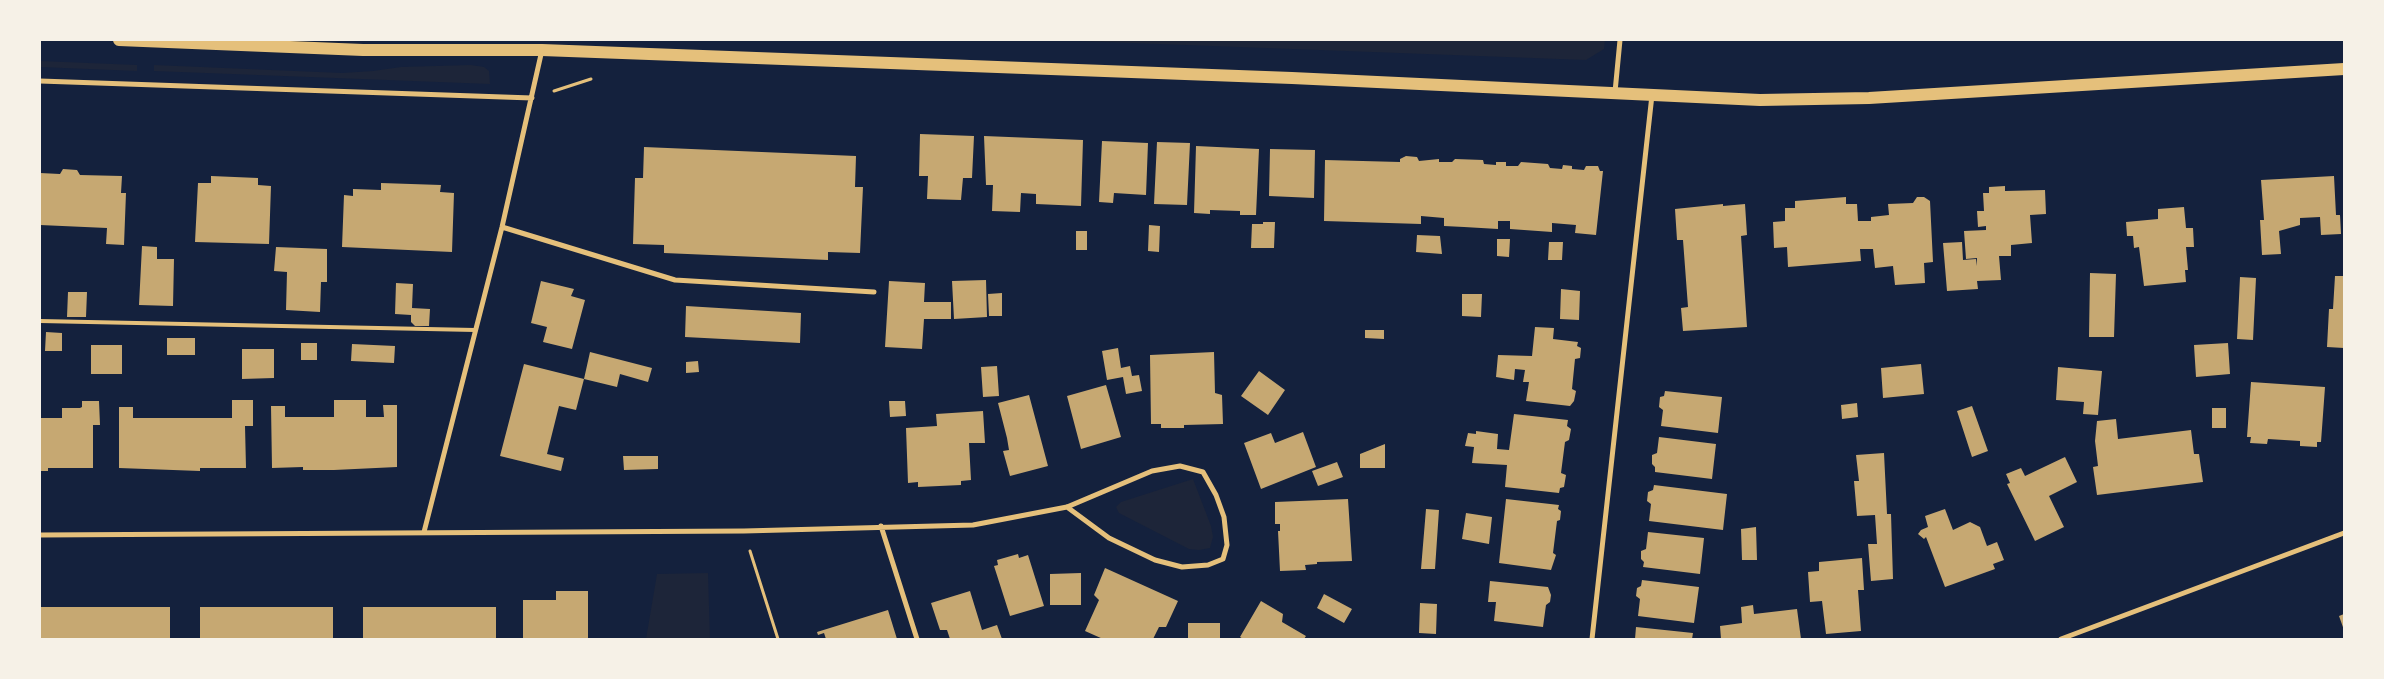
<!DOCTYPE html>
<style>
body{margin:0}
#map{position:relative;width:2384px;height:679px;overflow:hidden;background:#14213d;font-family:"IBM Plex Serif",serif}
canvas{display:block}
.frame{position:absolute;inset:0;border:41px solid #f6f1e7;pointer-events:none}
</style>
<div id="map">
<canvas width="2384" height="679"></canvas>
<div class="frame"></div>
</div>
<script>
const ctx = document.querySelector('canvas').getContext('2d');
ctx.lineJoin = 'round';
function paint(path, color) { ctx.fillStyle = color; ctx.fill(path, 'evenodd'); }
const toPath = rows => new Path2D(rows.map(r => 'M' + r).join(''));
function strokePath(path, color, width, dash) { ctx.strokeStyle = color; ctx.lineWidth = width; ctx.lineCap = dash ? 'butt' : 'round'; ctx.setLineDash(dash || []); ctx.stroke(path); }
const green = toPath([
 [1052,40,1605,40,1604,49,1586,60],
 [40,61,137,65,137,71,40,67],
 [154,65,342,73,373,71,401,67,471,65,484,67,489,71,490,84,154,71],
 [1193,479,1211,526,1213,537,1210,548,1199,550,1189,549,1119,513,1116,507,1121,502],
 [708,573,710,639,646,639,657,574]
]);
const building = toPath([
 [920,134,974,136,972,178,963,178,961,200,927,199,928,176,919,176],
 [984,136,1083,140,1081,206,1036,204,1036,194,1021,193,1020,212,992,211,993,185,986,185],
 [1102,141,1148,143,1146,195,1114,193,1113,203,1099,202],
 [1157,142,1190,143,1187,205,1154,204],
 [1196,146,1259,149,1256,215,1240,215,1240,211,1210,210,1210,214,1194,213],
 [644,147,856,156,855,187,863,187,860,253,828,252,828,260,664,253,664,245,633,244,635,178,643,178],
 [1270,149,1315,150,1314,198,1269,196],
 [1406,156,1417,157,1419,161,1439,159,1439,162,1452,162,1455,159,1483,160,1484,164,1496,165,1496,162,1506,162,1506,166,1518,166,1521,162,1548,164,1550,168,1562,169,1563,165,1572,166,1572,169,1584,170,1586,166,1598,166,1600,171,1603,171,1596,235,1575,233,1576,225,1552,223,1552,232,1510,229,1510,221,1498,221,1498,229,1464,227,1444,226,1444,218,1421,216,1421,224,1324,221,1325,160,1400,162,1400,159],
 [63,169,77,170,80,175,122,176,121,193,126,193,124,245,106,244,107,228,40,225,40,173,60,174],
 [211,176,258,178,258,185,271,186,269,244,195,242,198,183,211,183],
 [2334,176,2336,215,2340,215,2341,234,2321,235,2320,217,2300,218,2300,225,2279,231,2281,254,2262,255,2260,220,2264,220,2261,180],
 [381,183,441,185,440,192,454,193,452,252,342,247,344,195,353,196,353,189,381,190],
 [2005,186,2005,191,2045,190,2046,214,2030,215,2032,243,2011,245,2011,256,1999,256,2001,280,1977,281,1978,289,1947,291,1943,243,1962,242,1963,260,1976,259,1977,266,1977,258,1966,259,1964,231,1986,230,1986,226,1978,227,1977,211,1984,211,1983,193,1989,193,1989,187],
 [1846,197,1846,204,1857,204,1858,221,1871,221,1871,217,1889,215,1888,204,1913,203,1917,197,1924,197,1930,201,1933,262,1924,263,1925,283,1895,285,1893,266,1875,268,1873,249,1860,249,1861,261,1788,267,1787,247,1774,248,1773,222,1785,221,1785,208,1795,208,1795,201],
 [1723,204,1723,206,1745,204,1747,235,1741,236,1747,327,1683,331,1681,308,1688,307,1683,240,1677,240,1675,209],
 [2184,207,2186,228,2193,228,2194,247,2186,247,2188,270,2185,270,2186,282,2144,286,2139,247,2134,248,2133,236,2127,236,2126,222,2158,219,2158,209],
 [1263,222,1275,222,1274,248,1251,248,1252,224,1263,224],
 [1149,225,1160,226,1159,252,1148,251],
 [1076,231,1087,231,1087,250,1076,250],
 [1417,235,1440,236,1442,254,1416,252],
 [1497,239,1510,239,1509,257,1497,256],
 [1549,242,1563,242,1562,260,1548,260],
 [142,246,157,247,157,259,174,259,173,306,139,305],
 [276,247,327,249,327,282,321,282,320,312,286,310,287,272,274,271],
 [2090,273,2116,274,2114,337,2089,337],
 [2335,276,2344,276,2344,348,2327,347,2329,309,2333,309],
 [2240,277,2256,278,2253,340,2237,339],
 [986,280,987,317,954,319,952,281],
 [541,281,574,289,571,296,585,300,572,349,543,342,547,327,531,323],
 [889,281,925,283,924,302,951,302,951,319,924,319,922,349,885,347],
 [396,283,413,284,412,308,430,309,429,326,415,326,411,322,411,315,395,314],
 [1561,289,1580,291,1579,320,1560,319],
 [68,292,87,292,86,317,67,317],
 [1002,293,1002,316,989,316,988,294],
 [1462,294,1482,294,1481,317,1462,316],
 [686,306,801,313,800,343,685,337],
 [1535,327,1554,328,1553,339,1578,342,1577,346,1581,348,1580,358,1575,359,1572,389,1576,391,1574,401,1570,406,1526,401,1529,382,1523,382,1525,370,1515,369,1514,380,1496,377,1498,355,1532,356],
 [1365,330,1384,330,1384,339,1365,338],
 [46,332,62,333,62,351,45,351],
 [167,338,195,338,195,355,167,355],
 [301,343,317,343,317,360,301,360],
 [2228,343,2230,374,2196,377,2194,345],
 [352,344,395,346,394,363,351,361],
 [91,345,122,345,122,374,91,374],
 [1118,348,1121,368,1130,366,1132,376,1139,375,1142,391,1126,394,1123,377,1107,380,1102,351],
 [242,349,274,349,274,378,242,379],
 [590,352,652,368,648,382,620,374,617,387,584,379],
 [1214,352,1215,393,1222,395,1223,424,1184,425,1184,428,1161,428,1161,424,1151,424,1150,355],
 [698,361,699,372,686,373,686,362],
 [524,364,584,379,576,410,559,406,547,454,564,458,561,471,500,456],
 [1921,364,1924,394,1883,398,1881,368],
 [997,366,999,396,983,397,981,367],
 [2058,367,2102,371,2098,415,2083,414,2084,402,2056,400],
 [1259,371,1285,390,1268,415,1241,396],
 [2251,382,2325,387,2321,442,2317,442,2317,447,2300,446,2300,441,2268,439,2267,444,2250,443,2251,437,2247,437],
 [1106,385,1121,437,1081,449,1067,396],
 [1665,391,1722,397,1718,433,1661,426,1663,410,1659,407,1660,397,1664,396],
 [1029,395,1048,466,1010,476,1003,451,1009,450,1007,438,998,403],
 [232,400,253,400,253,426,245,426,246,468,200,468,200,471,119,468,119,407,133,407,133,418,232,418],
 [334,400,366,400,366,417,384,417,383,405,397,405,397,467,334,470,303,470,303,467,272,468,271,406,285,406,285,417,334,417],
 [82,401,99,401,100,425,93,425,93,468,48,468,48,471,40,471,40,418,62,418,62,408,80,408,82,407],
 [889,401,905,401,906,416,890,417],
 [1857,403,1858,417,1842,419,1841,405],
 [1972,406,1988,451,1972,457,1957,411],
 [2212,408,2226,408,2226,428,2212,428],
 [983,411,985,443,969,443,971,480,961,481,961,485,918,487,918,482,908,483,906,428,937,426,936,414],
 [1514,414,1568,420,1567,426,1571,429,1569,440,1565,442,1561,473,1566,475,1564,487,1560,488,1559,493,1505,487,1507,465,1472,463,1474,447,1465,446,1468,433,1476,434,1476,431,1498,434,1497,449,1509,450],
 [2116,419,2118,439,2191,430,2194,454,2199,454,2203,482,2097,495,2093,467,2098,466,2095,441,2097,421],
 [1303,432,1316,467,1261,489,1244,443,1271,433,1275,443],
 [1659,437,1716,444,1712,479,1655,472,1655,467,1652,464,1652,455,1657,453],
 [1385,444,1385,468,1360,468,1360,454],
 [1884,453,1887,514,1891,514,1893,579,1871,581,1868,544,1877,544,1875,515,1857,516,1854,481,1859,481,1856,455],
 [623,456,658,456,658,469,624,470],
 [2065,457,2077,482,2049,496,2064,527,2035,541,2007,484,2010,483,2006,474,2021,468,2025,476],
 [1337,462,1343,477,1318,486,1312,471],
 [1654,485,1727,494,1723,530,1649,521,1651,504,1647,501,1648,492,1653,490],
 [1348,499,1352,561,1317,562,1317,564,1305,565,1306,570,1280,571,1278,531,1280,531,1280,524,1275,524,1275,502],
 [1506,499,1559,505,1558,509,1561,511,1560,520,1557,521,1553,553,1556,555,1551,570,1499,563],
 [1426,509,1439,510,1435,569,1421,569],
 [1945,509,1953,530,1970,522,1980,527,1987,546,1997,542,2004,560,1993,564,1995,569,1945,587,1926,537,1924,539,1918,534,1921,530,1928,527,1925,516],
 [1466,513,1492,517,1489,544,1462,539],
 [1756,527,1757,560,1742,560,1741,529],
 [1648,532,1704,538,1700,574,1643,567,1644,562,1641,559,1641,551,1646,549],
 [1018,554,1019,558,1028,555,1044,606,1010,616,994,566,998,565,997,560],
 [1862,558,1864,590,1858,590,1861,631,1826,634,1822,601,1810,602,1808,572,1819,571,1819,562],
 [1105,568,1178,601,1166,627,1159,627,1153,639,1103,639,1085,631,1099,600,1094,595],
 [1081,573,1081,605,1050,605,1050,574],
 [1642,580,1699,587,1694,623,1638,616,1640,599,1636,596,1637,588,1641,586],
 [1490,581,1548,587,1551,595,1550,602,1546,605,1543,627,1494,621,1496,602,1488,602],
 [556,591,588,591,588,639,523,639,523,600,556,600],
 [970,591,982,630,997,625,1002,639,950,639,947,630,940,630,931,603],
 [1324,594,1352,609,1344,623,1317,608],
 [1261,601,1283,614,1282,622,1306,636,1304,639,1243,639,1240,637],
 [1420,603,1437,604,1436,634,1419,633],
 [1753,605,1754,614,1797,609,1801,639,1721,639,1720,626,1742,623,1741,607],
 [40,607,170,607,170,639,40,639],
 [200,607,333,607,333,639,200,639],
 [363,607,496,607,496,639,363,639],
 [888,610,897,639,826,639,824,633,818,635,817,632],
 [2344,614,2344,630,2339,616],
 [1188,623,1220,623,1220,639,1188,639],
 [1636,627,1693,633,1692,639,1635,639]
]);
const path = toPath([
 [554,91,591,79],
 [750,551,778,639]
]);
const service = toPath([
 [40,321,475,330]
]);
const minor = toPath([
 [40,81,532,98],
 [1615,92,1620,40],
 [502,227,675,280,874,292],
 [881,526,917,639],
 [424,532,502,227,542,50],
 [40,535,744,531,973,525,1067,507,1152,471,1180,466,1203,472,1216,495,1224,517,1227,545,1223,559,1208,565,1182,567,1155,560,1109,538,1067,507],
 [1592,639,1652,95],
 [2061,639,2344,533]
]);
const primary = toPath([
 [119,40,363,50,542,50,1292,78,1760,100,1869,98,2344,69]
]);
paint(green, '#1d2539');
paint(building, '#c6a872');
strokePath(path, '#e5c07b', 3);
strokePath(service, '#e5c07b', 4);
strokePath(minor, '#e5c07b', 5);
strokePath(primary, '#e5c07b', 12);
</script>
